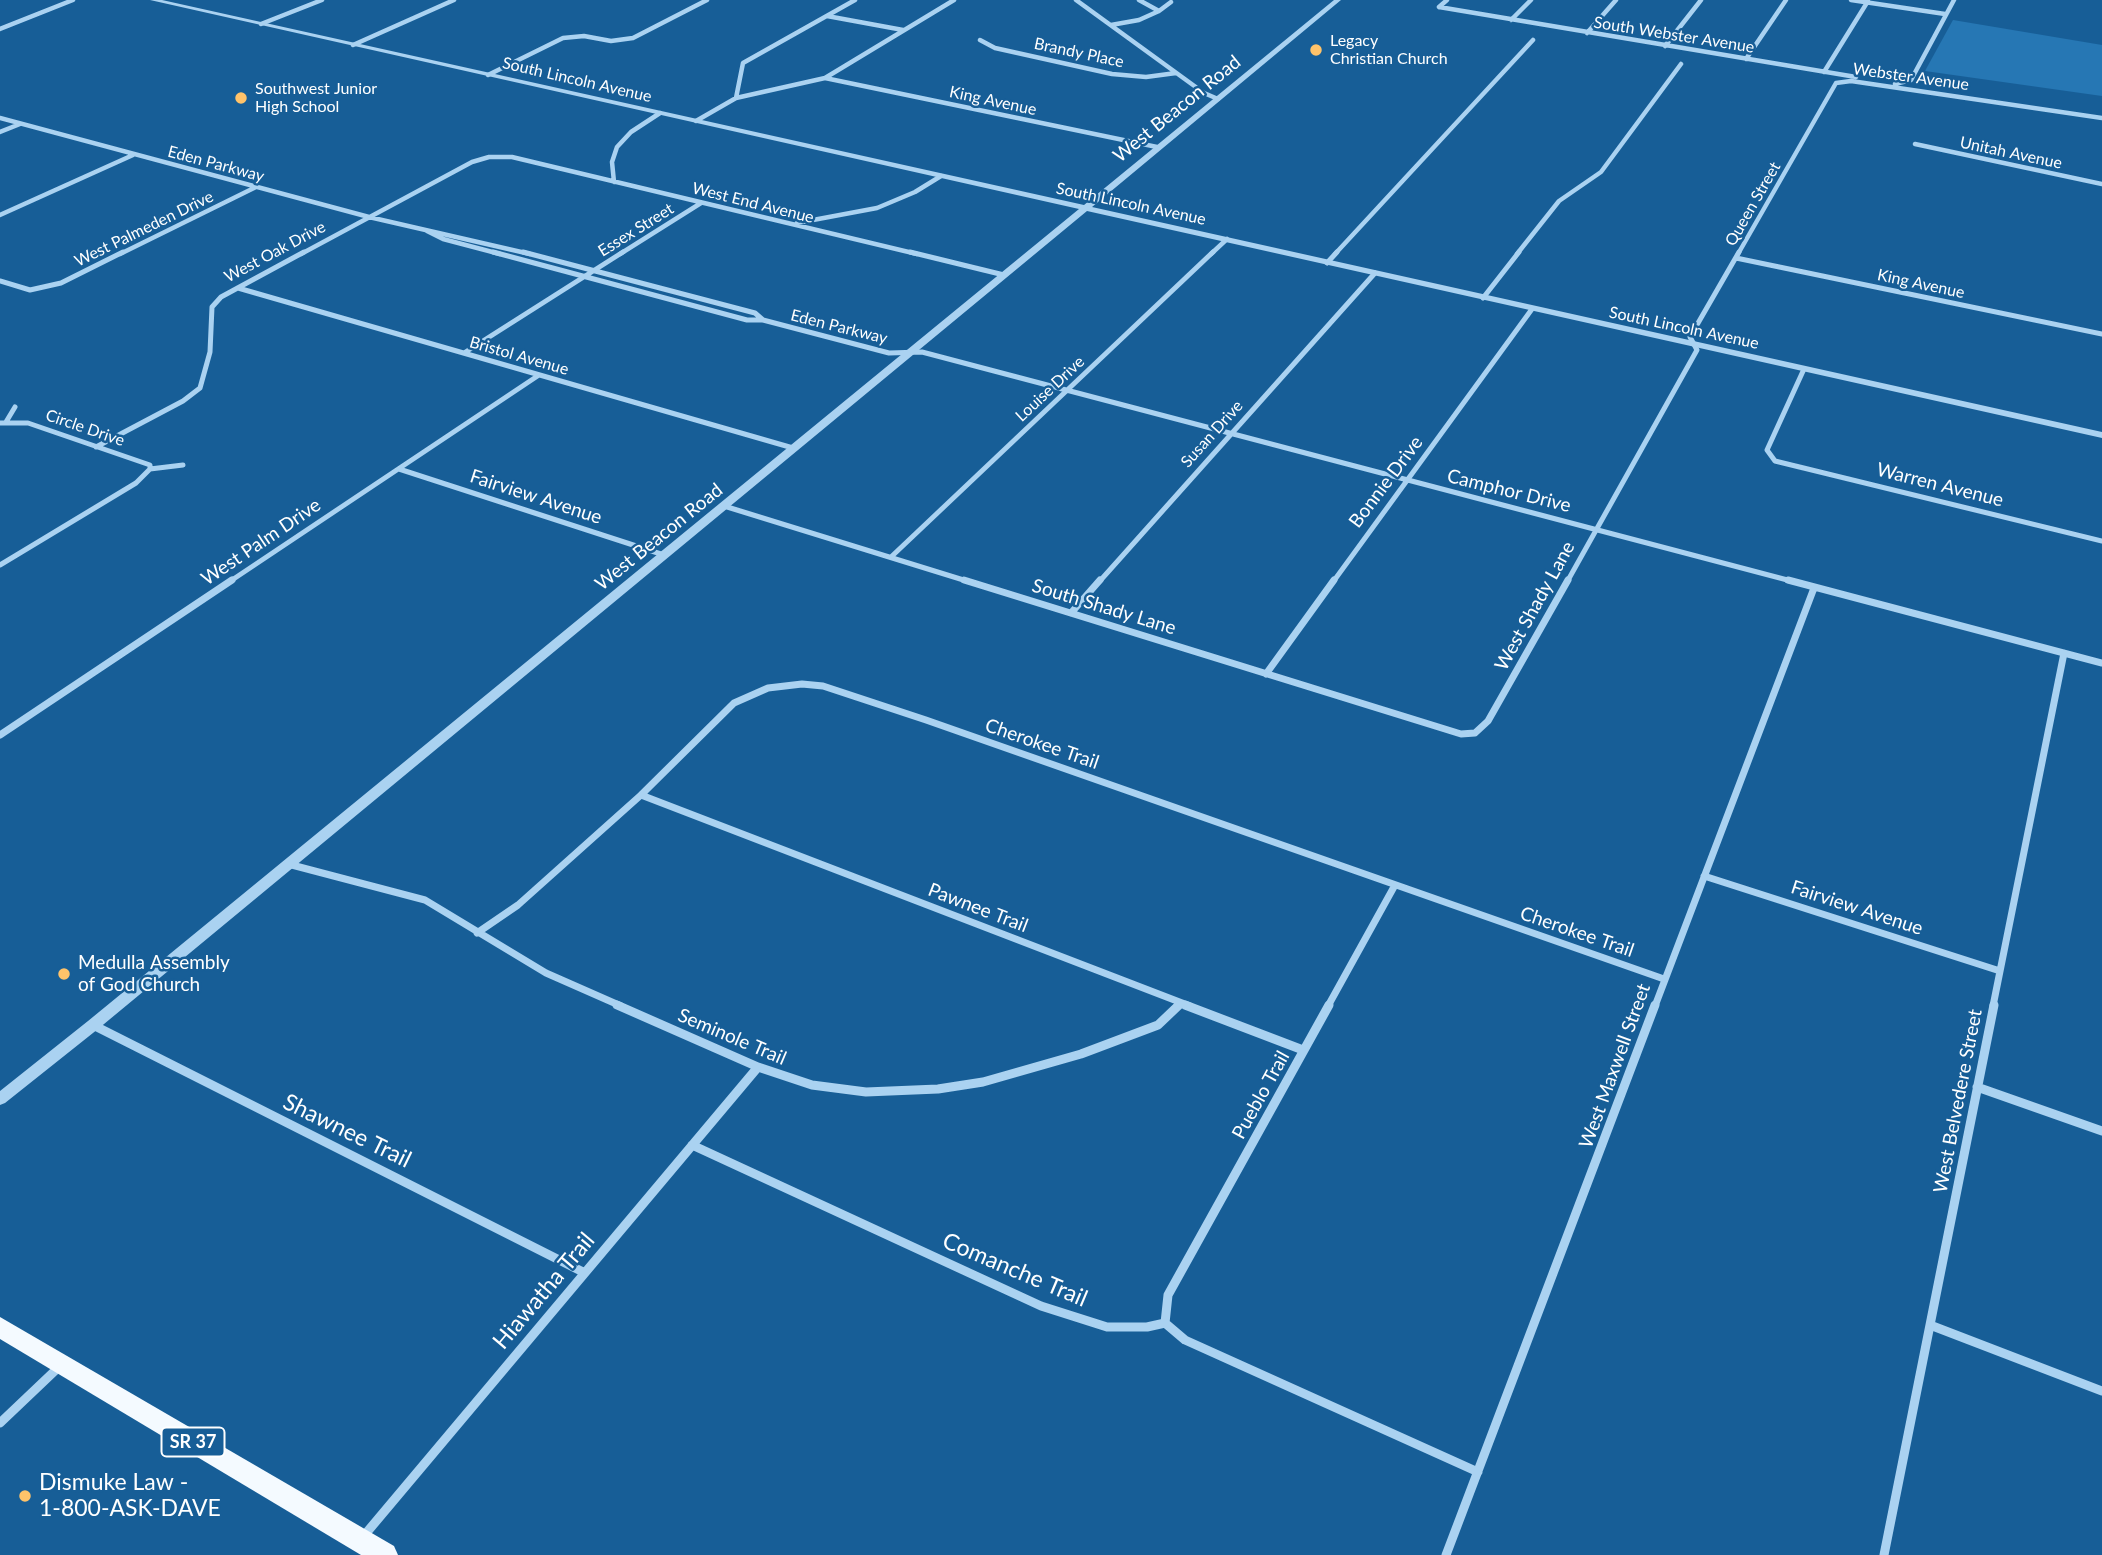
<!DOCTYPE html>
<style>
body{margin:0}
canvas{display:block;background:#175e97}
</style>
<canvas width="2102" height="1555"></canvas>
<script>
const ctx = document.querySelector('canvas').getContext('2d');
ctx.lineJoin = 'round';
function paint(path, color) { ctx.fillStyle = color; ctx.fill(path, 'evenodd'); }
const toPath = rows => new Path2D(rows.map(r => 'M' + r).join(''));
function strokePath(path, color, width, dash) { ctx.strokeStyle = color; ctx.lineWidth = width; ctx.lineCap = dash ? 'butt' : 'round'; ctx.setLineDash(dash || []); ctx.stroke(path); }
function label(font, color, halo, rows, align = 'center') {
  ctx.font = font + ' Lato,sans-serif'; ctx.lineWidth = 5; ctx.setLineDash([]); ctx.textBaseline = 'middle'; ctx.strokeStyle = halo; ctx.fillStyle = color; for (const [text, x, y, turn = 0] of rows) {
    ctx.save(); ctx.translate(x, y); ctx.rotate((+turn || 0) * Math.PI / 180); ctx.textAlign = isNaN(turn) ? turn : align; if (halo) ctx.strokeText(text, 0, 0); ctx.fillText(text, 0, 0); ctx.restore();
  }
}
const green = toPath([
 [1953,20,2102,45,2102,96,1925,71]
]);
const minorFar3 = toPath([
 [1076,0,1204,93,1218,99],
 [1851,0,1945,14],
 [1439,7,1856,77],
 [1439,7,1447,0],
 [1159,11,1171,2],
 [827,16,903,30],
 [1511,20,1531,0],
 [261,24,322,0],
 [1111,25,1139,20,1159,11,1139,0],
 [0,29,73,0],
 [1587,33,1616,0],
 [980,40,995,48,1112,74,1146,77,1176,73],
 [353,45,454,0],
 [1665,46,1701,0],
 [1746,59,1786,0],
 [1824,72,1868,1],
 [488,75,563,38,584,36,611,41,633,38,707,0],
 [825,78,1157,147],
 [1895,84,1911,80,1954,0],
 [736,98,743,63,855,0],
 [0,118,369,217,530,254],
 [696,121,736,98,825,78,954,0],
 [0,132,20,124],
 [1915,144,2102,184],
 [614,182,612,162,617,147,631,132,660,113],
 [0,215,133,155],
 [797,223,877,208,915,192,941,176],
 [427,231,443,239,500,254],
 [120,254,256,187],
 [301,254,472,162,489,157,512,157,917,254],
 [620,254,701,203],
 [1211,254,1227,239],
 [1335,254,1533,40],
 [1517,254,1559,201,1601,172,1681,64],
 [1738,254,1836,83,1851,81,2102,118]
]);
const minorFar2 = toPath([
 [493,252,747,320,763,320,889,353,922,352,1795,582],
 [523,252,755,313,763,320],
 [910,252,1004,275],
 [1736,258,2102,334],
 [1327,263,1337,252],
 [0,281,30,290,61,283,123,252],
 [238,288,793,448],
 [1483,298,1519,252],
 [464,353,623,252],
 [1804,369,1767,450,1775,461,2102,541],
 [6,422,15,407],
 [0,423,28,423,150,465,150,469],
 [96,447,183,401,200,388,210,352,212,307,221,297,304,252],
 [150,469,183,465],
 [399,469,664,555],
 [724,506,970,582],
 [891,557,1213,252],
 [0,565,136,483,150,469],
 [229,582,539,375],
 [1099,582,1375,273],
 [1333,582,1532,309],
 [1567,582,1697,350,1690,337,1739,252]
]);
const minorFar1 = toPath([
 [964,580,1461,734,1475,733,1488,721,1568,580],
 [1788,580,2102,663],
 [1071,613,1100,580],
 [1266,674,1334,580],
 [0,735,232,580],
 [641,795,1190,1006],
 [288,864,425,900,546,973,621,1006],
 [1704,876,2000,971],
 [477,933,518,905,641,795,734,703,768,688,802,684,823,686,926,720,1664,979],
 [1177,1006,1180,1004],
 [1328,1006,1395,885],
 [1655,1006,1814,588],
 [1993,1006,2064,653]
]);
const minor = toPath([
 [617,1005,758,1067,812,1085,866,1092,938,1089,983,1082,1081,1054,1158,1025,1179,1005],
 [1185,1005,1303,1050],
 [93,1025,583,1272],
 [1977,1087,2102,1131],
 [692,1145,1041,1306,1107,1327,1147,1327,1165,1323],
 [1165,1323,1168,1295,1329,1005],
 [1165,1323,1185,1340,1478,1472],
 [1930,1325,2102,1391],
 [0,1423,61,1365],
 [362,1538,758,1067],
 [1446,1555,1655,1005],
 [1884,1555,1994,1005]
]);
const tertiary = toPath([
 [150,0,162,0,1084,205,1334,0,1341,0,1092,207,2102,432,2102,438,1087,211,98,1029,5,1103,0,1105,0,1091,88,1021,1079,209,150,0]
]);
const primary = toPath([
 [0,1317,394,1546,398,1555,361,1555,0,1339,0,1317]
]);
const markers = [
 [1316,50,7,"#ffc36a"],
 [241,98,7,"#ffc36a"],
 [64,974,7,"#ffc36a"],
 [25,1496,7,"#ffc36a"]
];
const farStreetnames = [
 ["South Webster Avenue",1674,35,9],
 ["Brandy Place",1079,53,12],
 ["Webster Avenue",1911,77,8],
 ["South Lincoln Avenue",577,80,13],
 ["King Avenue",993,101,12],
 ["Unitah Avenue",2011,153,12],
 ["Eden Parkway",216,164,15],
 ["West End Avenue",753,203,14],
 ["South Lincoln Avenue",1131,204,12],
 ["Queen Street",1753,204,-60],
 ["West Palmeden Drive",144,229,-26],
 ["Essex Street",636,230,-32],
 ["West Oak Drive",275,252,-28],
 ["King Avenue",1921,284,12],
 ["Eden Parkway",839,327,14],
 ["South Lincoln Avenue",1684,328,12],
 ["Bristol Avenue",519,356,16],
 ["Louise Drive",1050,389,-43],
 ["Circle Drive",85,428,19],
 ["Susan Drive",1212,434,-48]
];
const farPoinames = [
 ["Legacy",1330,41],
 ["Christian Church",1330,59],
 ["Southwest Junior",255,89],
 ["High School",255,107]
];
const shields = [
 [193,1442,63]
];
const shieldNames = [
 ["SR 37",193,1442]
];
const streetNames = [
 ["West Beacon Road",1177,109,-39],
 ["Bonnie Drive",1386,482,-53],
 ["Warren Avenue",1940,485,14],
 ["Camphor Drive",1509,491,14],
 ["Fairview Avenue",536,497,18],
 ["West Beacon Road",659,537,-39],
 ["West Palm Drive",261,542,-34],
 ["West Shady Lane",1535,606,-61],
 ["South Shady Lane",1104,607,17],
 ["Cherokee Trail",1042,744,19],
 ["Pawnee Trail",978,908,21],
 ["Fairview Avenue",1857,908,18],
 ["Cherokee Trail",1577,932,19],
 ["Seminole Trail",732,1037,23],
 ["West Maxwell Street",1615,1066,-70],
 ["Pueblo Trail",1261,1095,-61],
 ["West Belvedere Street",1958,1101,-79]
];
const poiNames = [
 ["Medulla Assembly",78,963],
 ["of God Church",78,985]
];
const nearStreetnames = [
 ["Shawnee Trail",347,1131,26],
 ["Comanche Trail",1015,1270,23],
 ["Hiawatha Trail",544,1291,-50]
];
const nearPoinames = [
 ["Dismuke Law -",39,1483],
 ["1-800-ASK-DAVE",39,1509]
];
paint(green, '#2677b4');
strokePath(minorFar3, '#aad2f1', 4.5);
strokePath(minorFar2, '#aad2f1', 5);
strokePath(minorFar1, '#aad2f1', 7);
strokePath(minor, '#aad2f1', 9);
paint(tertiary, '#aad2f1');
paint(primary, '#f4faff');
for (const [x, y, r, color] of markers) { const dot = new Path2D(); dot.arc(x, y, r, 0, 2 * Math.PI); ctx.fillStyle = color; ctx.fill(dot); strokePath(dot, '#175e97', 2.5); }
label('16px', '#fff', '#175e97', farStreetnames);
label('16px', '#fff', '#175e97', farPoinames, 'left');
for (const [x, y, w] of shields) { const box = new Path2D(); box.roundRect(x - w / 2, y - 14.5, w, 29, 5); ctx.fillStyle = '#175e97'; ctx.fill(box); strokePath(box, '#fff', 2); }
label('bold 18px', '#fff', null, shieldNames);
label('19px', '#fff', '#175e97', streetNames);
label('19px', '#fff', '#175e97', poiNames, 'left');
label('23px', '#fff', '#175e97', nearStreetnames);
label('23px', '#fff', '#175e97', nearPoinames, 'left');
</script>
